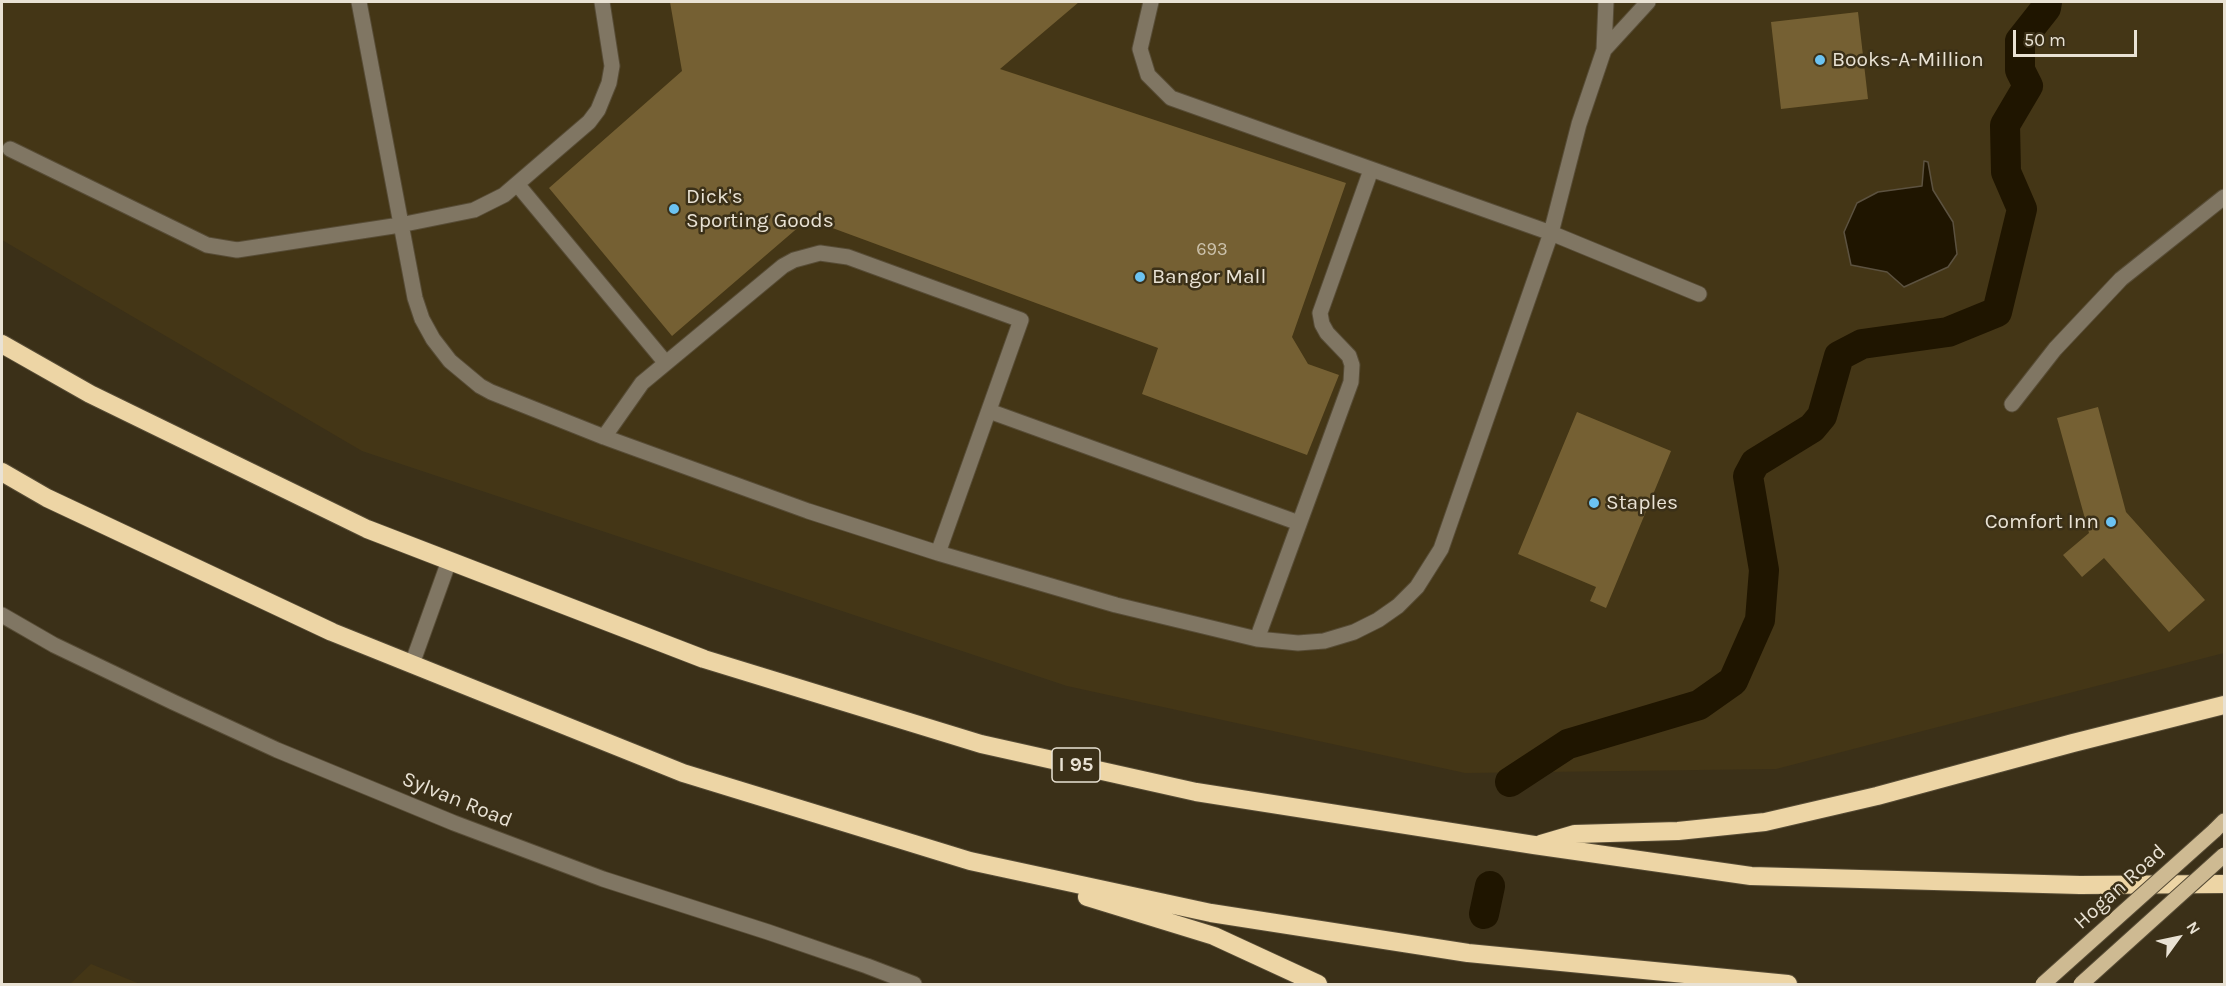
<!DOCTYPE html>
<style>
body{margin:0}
#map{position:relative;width:2226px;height:986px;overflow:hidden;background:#3b3018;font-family:Karla,sans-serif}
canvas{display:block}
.frame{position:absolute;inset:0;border:3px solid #e9e2d4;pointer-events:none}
.north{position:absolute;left:2148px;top:908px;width:60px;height:60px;-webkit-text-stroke:4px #3b3018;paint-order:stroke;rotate:57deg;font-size:16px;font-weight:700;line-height:24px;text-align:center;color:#e9e2d4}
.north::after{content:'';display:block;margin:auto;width:21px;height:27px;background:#e9e2d4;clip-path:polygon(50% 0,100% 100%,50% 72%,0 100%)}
.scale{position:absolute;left:2013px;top:30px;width:124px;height:27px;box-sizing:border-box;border:3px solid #e9e2d4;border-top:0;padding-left:8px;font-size:18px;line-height:21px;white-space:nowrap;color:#e9e2d4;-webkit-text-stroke:4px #3b3018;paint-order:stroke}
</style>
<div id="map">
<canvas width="2226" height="986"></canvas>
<div class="frame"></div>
<div class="north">N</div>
<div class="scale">50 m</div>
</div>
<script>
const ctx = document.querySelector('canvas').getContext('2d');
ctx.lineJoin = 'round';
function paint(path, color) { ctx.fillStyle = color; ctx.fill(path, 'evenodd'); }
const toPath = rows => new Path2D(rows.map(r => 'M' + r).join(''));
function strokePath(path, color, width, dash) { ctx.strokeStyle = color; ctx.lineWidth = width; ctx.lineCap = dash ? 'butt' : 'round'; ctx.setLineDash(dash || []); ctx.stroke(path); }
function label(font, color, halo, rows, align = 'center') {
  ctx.font = font + ' Karla,sans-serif'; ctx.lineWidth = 5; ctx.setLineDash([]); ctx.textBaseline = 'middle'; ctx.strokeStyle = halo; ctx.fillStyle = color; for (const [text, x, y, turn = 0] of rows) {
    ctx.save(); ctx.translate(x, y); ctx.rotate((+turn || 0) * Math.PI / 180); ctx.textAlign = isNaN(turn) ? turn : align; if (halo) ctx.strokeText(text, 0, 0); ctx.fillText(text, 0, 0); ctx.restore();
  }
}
const built = toPath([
 [2,2,2224,2,2224,653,1776,769,1465,773,1067,686,362,451,2,240],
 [91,964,140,984,70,984]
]);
const water = toPath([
 [1924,161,1928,162,1933,190,1953,222,1957,254,1948,267,1904,287,1887,272,1851,265,1844,232,1857,203,1878,192,1922,186,1924,161]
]);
const river = toPath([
 [1510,782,1568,744,1699,705,1733,681,1760,620,1764,570,1748,476,1755,463,1812,428,1822,416,1839,356,1862,344,1948,332,1997,312,2022,209,2006,172,2005,125,2028,86,2020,70,2020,41,2046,8,2047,2],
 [1484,914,1490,886]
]);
const building = toPath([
 [670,2,1079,2,1000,69,1346,183,1292,337,1308,364,1339,375,1307,455,1142,394,1158,348,808,219,672,336,549,188,682,71],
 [1858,12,1868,99,1781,109,1771,22],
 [2098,407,2126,512,2205,600,2169,632,2104,558,2082,577,2063,555,2089,533,2057,418],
 [1577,412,1671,451,1606,608,1590,601,1596,587,1518,554]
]);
const minor = toPath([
 [359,2,415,298,422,319,433,339,450,361,480,386,491,392,604,437,808,511,938,553,1116,605,1257,639,1298,643,1324,641,1354,632,1378,620,1398,606,1417,587,1441,549,1551,233,1579,124,1604,50,1648,2],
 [1151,2,1140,49,1148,75,1171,98,1551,233,1699,294],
 [1604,50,1606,2],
 [10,149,207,245,237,250,400,225,474,210,504,195,589,122,598,110,609,83,612,66,602,2],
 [517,184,665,362],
 [2012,404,2055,349,2121,279,2224,197],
 [989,411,1299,523],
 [604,437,642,383,783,266,794,260,820,253,848,257,1021,320,938,553],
 [2,615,54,645,173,702,277,750,454,823,603,879,768,932,867,966,914,984],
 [1257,639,1351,382,1352,365,1349,356,1327,333,1322,324,1320,313,1371,170],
 [412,664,449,561]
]);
const major = toPath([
 [2214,831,2224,821]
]);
const highway = toPath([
 [2,344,90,394,367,529,704,659,981,744,1196,792,1534,845,1751,876,2080,885,2224,884],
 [2,472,47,498,332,632,683,773,970,861,1211,913,1468,953,1788,984],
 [1541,844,1575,834,1678,831,1765,822,1877,796,2073,743,2224,705],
 [1087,897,1214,936,1318,984]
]);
const majorBridge = toPath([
 [2043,984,2214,831],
 [2081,984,2224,855]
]);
const markers = [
 [1820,60,6,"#6cc3f2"],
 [674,209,6,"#6cc3f2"],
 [1140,277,6,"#6cc3f2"],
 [1594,503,6,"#6cc3f2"],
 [2111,522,6,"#6cc3f2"]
];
const numberNames = [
 ["693",1212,250]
];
const shields = [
 [1076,765,48]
];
const shieldNames = [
 ["I 95",1076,765]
];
const poiNames = [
 ["Books-A-Million",1832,60],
 ["Dick's",686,197],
 ["Sporting Goods",686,221],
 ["Bangor Mall",1152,277],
 ["Staples",1606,503],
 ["Comfort Inn",2099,522,"right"]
];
const streetNames = [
 ["Sylvan Road",457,800,22],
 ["Hogan Road",2120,887,-42]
];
paint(built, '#443616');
paint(water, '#1f1500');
strokePath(water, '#5c5240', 1.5);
strokePath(river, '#1f1500', 30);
paint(building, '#756033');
strokePath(minor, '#574c36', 17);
strokePath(major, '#574c36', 17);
strokePath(highway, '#574c36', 20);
strokePath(minor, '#807663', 15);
strokePath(major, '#ceba92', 15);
strokePath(highway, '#edd5a5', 18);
strokePath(majorBridge, '#574c36', 17, []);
strokePath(majorBridge, '#ceba92', 15);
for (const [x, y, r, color] of markers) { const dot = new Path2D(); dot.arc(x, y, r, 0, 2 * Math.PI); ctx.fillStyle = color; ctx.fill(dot); strokePath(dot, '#3b3018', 2); }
label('18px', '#ccc2ac', null, numberNames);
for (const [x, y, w] of shields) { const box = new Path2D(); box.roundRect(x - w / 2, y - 17, w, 34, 4.5); ctx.fillStyle = '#3b3018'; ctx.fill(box); strokePath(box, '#e9e2d4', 1.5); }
label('bold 20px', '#e9e2d4', null, shieldNames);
label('21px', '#e9e2d4', '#3b3018', poiNames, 'left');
label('21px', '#e9e2d4', '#3b3018', streetNames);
</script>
